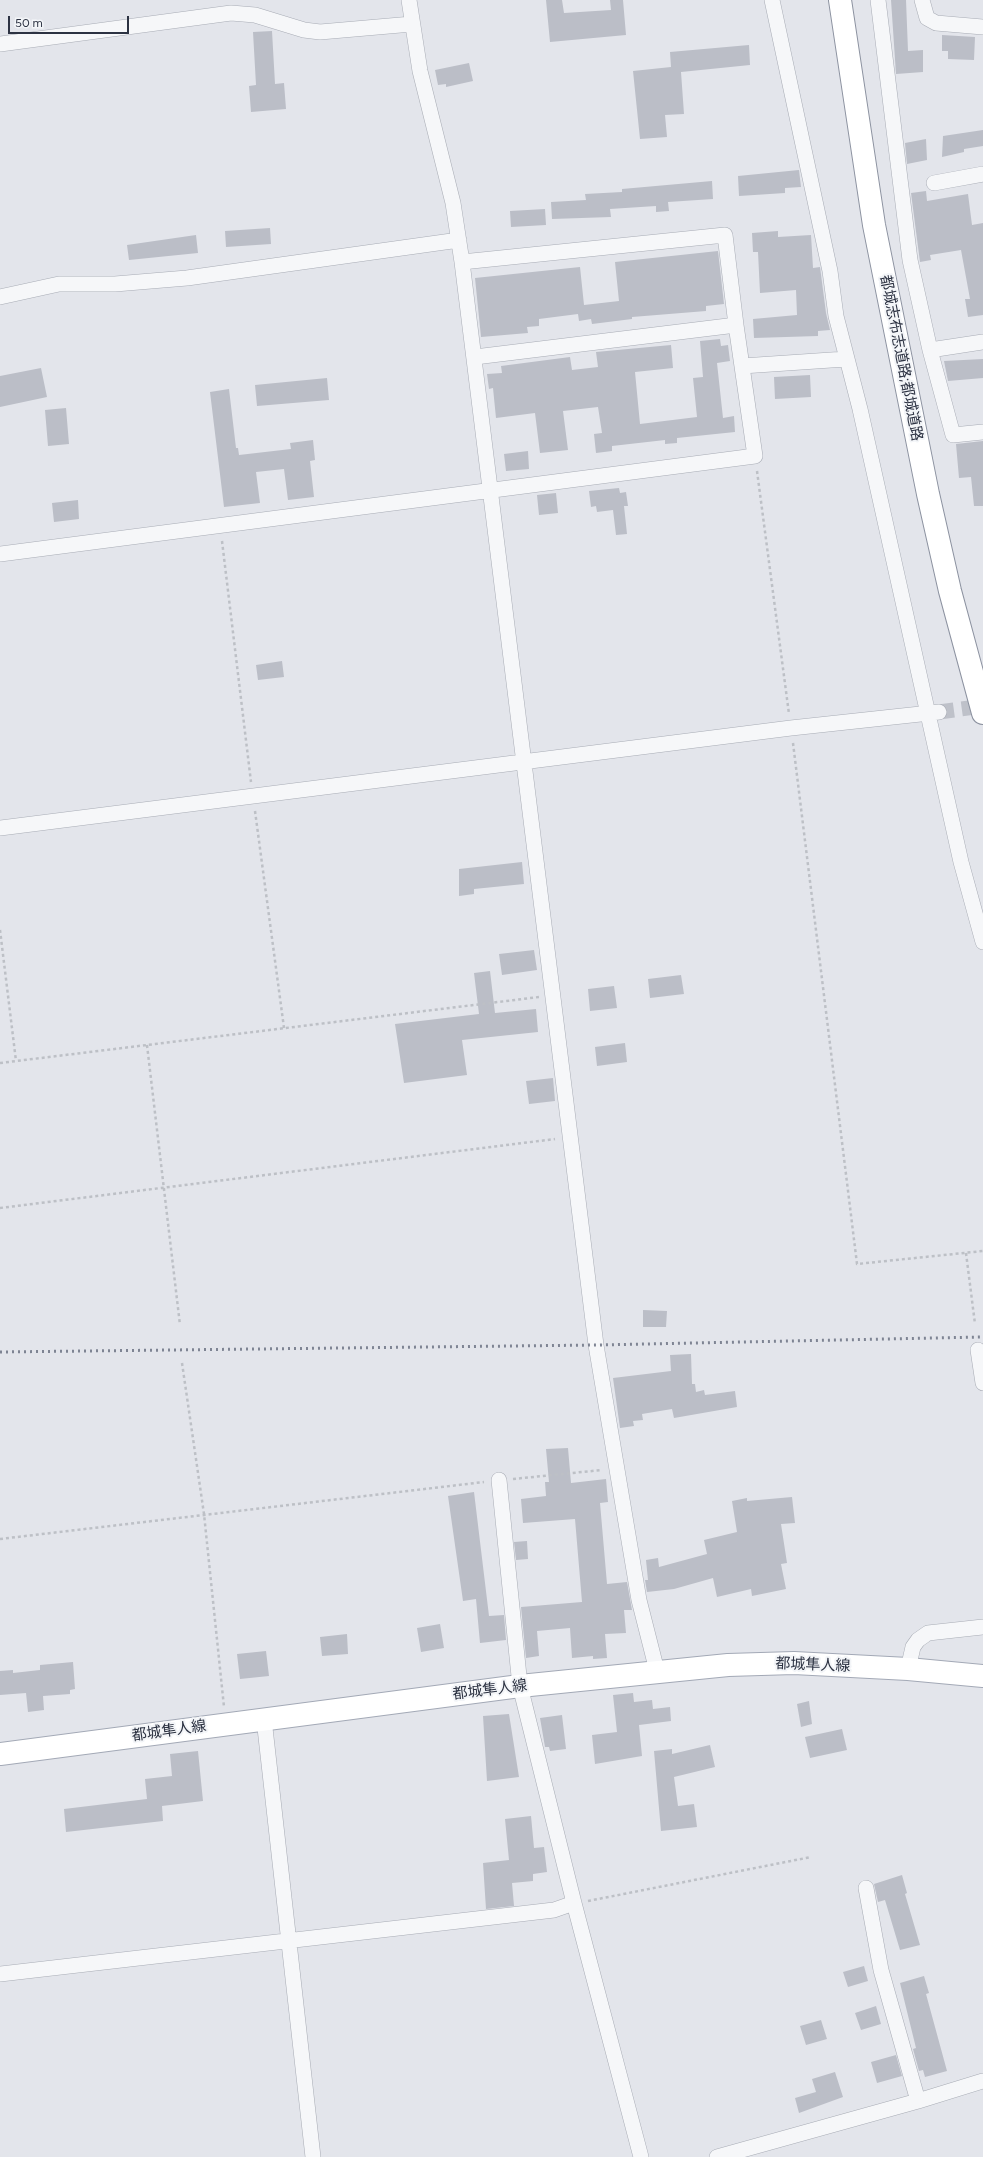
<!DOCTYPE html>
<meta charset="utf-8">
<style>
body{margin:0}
#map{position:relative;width:983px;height:2157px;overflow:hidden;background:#e3e5eb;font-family:Figtree,sans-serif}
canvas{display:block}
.scale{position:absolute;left:8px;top:16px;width:121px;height:18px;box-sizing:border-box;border:2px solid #2c3242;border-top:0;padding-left:5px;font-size:12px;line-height:14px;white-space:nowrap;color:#2c3242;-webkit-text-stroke:3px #f3f5f8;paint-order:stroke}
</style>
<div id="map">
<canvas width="983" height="2157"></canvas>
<div class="scale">50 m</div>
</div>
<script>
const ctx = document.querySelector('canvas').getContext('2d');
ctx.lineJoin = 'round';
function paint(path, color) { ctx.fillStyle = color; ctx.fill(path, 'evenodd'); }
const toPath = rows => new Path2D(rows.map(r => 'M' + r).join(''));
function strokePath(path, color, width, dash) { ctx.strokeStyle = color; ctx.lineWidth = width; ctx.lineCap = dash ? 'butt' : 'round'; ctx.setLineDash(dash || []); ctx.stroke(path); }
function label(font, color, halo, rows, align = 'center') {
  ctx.font = font + ' Figtree,"Noto Sans JP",sans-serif'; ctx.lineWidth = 4; ctx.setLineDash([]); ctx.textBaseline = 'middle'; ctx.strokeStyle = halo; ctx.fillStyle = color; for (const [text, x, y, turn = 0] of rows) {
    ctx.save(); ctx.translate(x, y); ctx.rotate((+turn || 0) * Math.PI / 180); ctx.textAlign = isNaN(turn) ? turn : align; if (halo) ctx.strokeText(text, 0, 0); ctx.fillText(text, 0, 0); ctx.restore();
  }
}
const building = toPath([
 [546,0,562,0,564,13,611,10,610,0,623,0,626,35,550,42],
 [891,0,906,0,908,51,923,50,923,72,896,74],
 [272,31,275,84,284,83,286,109,251,112,249,86,256,85,253,32],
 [942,35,975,37,974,60,948,59,948,51,942,51],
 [749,45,750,65,681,72,684,114,665,115,667,137,640,139,633,71,671,67,670,52],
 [469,63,473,81,446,87,446,84,438,85,435,70],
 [983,130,983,146,964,149,964,152,942,157,943,136],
 [926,139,927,160,907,164,905,143],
 [799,170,801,187,785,188,785,193,739,196,738,176],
 [712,181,713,199,668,202,669,211,656,212,656,206,610,209,611,217,552,219,551,202,586,200,585,194,622,192,622,189],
 [926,191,927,201,968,194,972,225,983,223,983,315,968,317,965,299,970,299,961,250,930,255,931,260,920,262,911,193],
 [545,209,546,225,511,227,510,211],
 [270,228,271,244,226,247,225,231],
 [778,231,778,237,811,235,813,268,820,267,826,313,830,330,818,331,818,336,754,338,753,319,797,315,796,290,760,293,758,252,753,252,752,233],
 [196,235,198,253,129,260,127,245],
 [718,251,724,304,706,306,706,311,632,317,632,319,592,324,591,319,579,321,578,314,539,319,539,326,527,327,528,333,481,337,475,278,580,267,584,305,619,301,615,262],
 [720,339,721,346,728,345,730,361,717,363,723,418,734,416,735,432,677,438,677,443,665,444,665,440,612,446,612,451,596,453,594,434,602,433,598,407,563,411,568,450,540,453,535,413,496,418,493,388,489,389,487,374,502,373,501,366,570,357,572,370,598,367,596,352,671,345,673,368,635,372,640,424,697,417,693,378,703,377,700,341],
 [983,359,983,378,948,381,944,361],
 [41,368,47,397,0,407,0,376],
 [810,375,811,397,775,399,774,377],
 [327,378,329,400,257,406,255,385],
 [229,389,236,448,238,448,239,455,291,449,290,443,313,440,315,460,310,461,314,497,288,500,284,469,256,472,260,503,224,507,210,392],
 [66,408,69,444,48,446,45,410],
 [983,441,983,506,974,506,971,477,959,478,956,444],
 [528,451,529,469,506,471,504,454],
 [619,488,620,493,626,492,628,506,624,506,627,534,616,535,613,510,597,512,596,506,591,507,589,491],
 [556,493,558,513,539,515,537,495],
 [78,500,79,519,54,522,52,503],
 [282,661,284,677,258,680,256,665],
 [522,862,524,884,474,889,474,894,459,896,459,869],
 [534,950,537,970,502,975,499,954],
 [490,971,495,1013,536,1009,538,1032,462,1040,467,1075,404,1083,395,1024,479,1014,474,973],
 [681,975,684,994,650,998,648,979],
 [614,986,617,1008,590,1011,588,989],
 [625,1043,627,1062,597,1066,595,1047],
 [553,1078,555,1101,529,1104,526,1081],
 [643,1310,667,1311,666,1327,643,1327],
 [691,1354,692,1384,695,1384,696,1392,704,1390,705,1395,735,1391,737,1407,674,1418,672,1409,642,1414,643,1420,633,1421,634,1426,620,1428,613,1378,671,1371,670,1355],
 [568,1448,571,1483,606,1479,608,1502,600,1503,607,1584,627,1582,632,1610,624,1610,626,1633,605,1634,607,1658,593,1659,593,1656,572,1658,570,1628,537,1631,539,1656,526,1658,521,1607,582,1602,575,1519,523,1523,521,1499,546,1496,545,1482,549,1482,546,1449],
 [474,1492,489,1616,504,1615,506,1640,480,1643,476,1599,463,1601,448,1496],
 [792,1497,795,1523,781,1524,787,1563,781,1564,786,1589,752,1596,751,1589,717,1597,713,1578,674,1589,647,1592,645,1580,648,1580,646,1560,658,1558,659,1567,707,1554,704,1540,737,1532,732,1501,747,1498,747,1501],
 [527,1541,528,1559,516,1560,514,1542],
 [440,1624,444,1648,421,1652,417,1628],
 [347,1634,348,1654,322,1656,320,1637],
 [266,1651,269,1676,240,1679,237,1654],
 [73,1662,75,1689,70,1690,70,1694,43,1696,44,1710,28,1712,26,1693,0,1695,0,1671,13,1670,13,1673,40,1670,40,1665],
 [633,1693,634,1702,652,1700,653,1709,670,1707,671,1721,639,1725,642,1756,595,1764,592,1735,617,1732,613,1695],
 [809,1701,812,1724,801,1727,797,1704],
 [509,1714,519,1777,487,1781,483,1716],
 [562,1715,566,1749,550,1751,549,1747,545,1747,540,1718],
 [842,1729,847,1750,810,1758,805,1737],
 [710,1745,715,1767,674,1777,678,1806,694,1804,697,1827,661,1831,654,1751,672,1749,672,1754],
 [198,1751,203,1801,162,1806,163,1821,66,1832,64,1809,147,1799,145,1779,172,1776,170,1754],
 [531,1816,534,1848,544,1847,547,1872,533,1874,533,1881,512,1883,514,1906,486,1909,483,1863,509,1860,505,1819],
 [902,1875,907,1893,905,1894,920,1945,900,1950,885,1900,878,1902,874,1884],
 [864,1966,868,1981,848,1987,843,1972],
 [924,1976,929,1993,926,1994,947,2071,925,2077,923,2070,919,2071,913,2049,916,2048,900,1983],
 [876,2006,881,2024,861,2030,855,2013],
 [821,2020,827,2039,806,2045,800,2026],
 [896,2055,902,2076,877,2083,871,2062],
 [835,2072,843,2097,799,2113,795,2098,816,2092,812,2079]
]);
const minorTunnel = toPath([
 [939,712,983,706]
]);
const path = toPath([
 [757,471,789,714],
 [222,541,251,782],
 [793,743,857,1264,983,1251],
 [255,811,284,1028],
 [0,930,16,1061],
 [147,1045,180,1325],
 [0,1063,539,997],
 [0,1208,555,1139],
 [966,1253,975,1324],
 [182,1363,204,1514,224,1707],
 [513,1479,602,1470],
 [0,1539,484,1482],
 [588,1901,811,1857]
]);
const minor = toPath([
 [409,0,420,71,453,203,462,262,596,1345,639,1600,657,1671],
 [772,0,830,271,836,316,860,409,961,862,983,942],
 [878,0,910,260,930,350,953,435,983,432],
 [922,0,927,18,936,23,983,27],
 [0,44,231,13,255,15,304,30,320,32,412,24],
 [934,183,983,174],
 [462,262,725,235,736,325],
 [0,297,59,284,115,284,187,278,459,240],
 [930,350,983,342],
 [742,366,846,359],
 [0,554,755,456,736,325,475,357],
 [0,828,791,728,939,712],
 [978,1350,983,1383],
 [499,1480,520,1686,574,1903,641,2157],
 [908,1669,913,1647,918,1640,928,1633,983,1627],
 [264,1719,313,2157],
 [866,1888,881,1970,918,2101],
 [0,1974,554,1910,574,1903],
 [717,2157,918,2101,983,2081]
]);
const primary = toPath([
 [0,1754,520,1686,728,1665,794,1663,908,1669,983,1676]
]);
const motorway = toPath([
 [840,0,874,225,928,494,950,591,983,713]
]);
const rail = toPath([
 [0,1352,596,1345,983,1337]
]);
const streetNames = [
 ["都城志布志道路;都城道路",901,358,79],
 ["都城隼人線",813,1665,2],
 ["都城隼人線",490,1690,-7],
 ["都城隼人線",169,1731,-8]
];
paint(building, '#bbbec7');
strokePath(minorTunnel, '#bec1c9', 15, [15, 8]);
strokePath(minor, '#a8acb5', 16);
strokePath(primary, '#a3a9b6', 24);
strokePath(motorway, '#8c92a0', 24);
strokePath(path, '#bdc0c6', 2.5, [3, 3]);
strokePath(minor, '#f6f7f9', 15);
strokePath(primary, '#fff', 22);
strokePath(motorway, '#fff', 22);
strokePath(rail, '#7e8493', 3, [2, 4]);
label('15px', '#2c3242', '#f3f5f8', streetNames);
</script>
